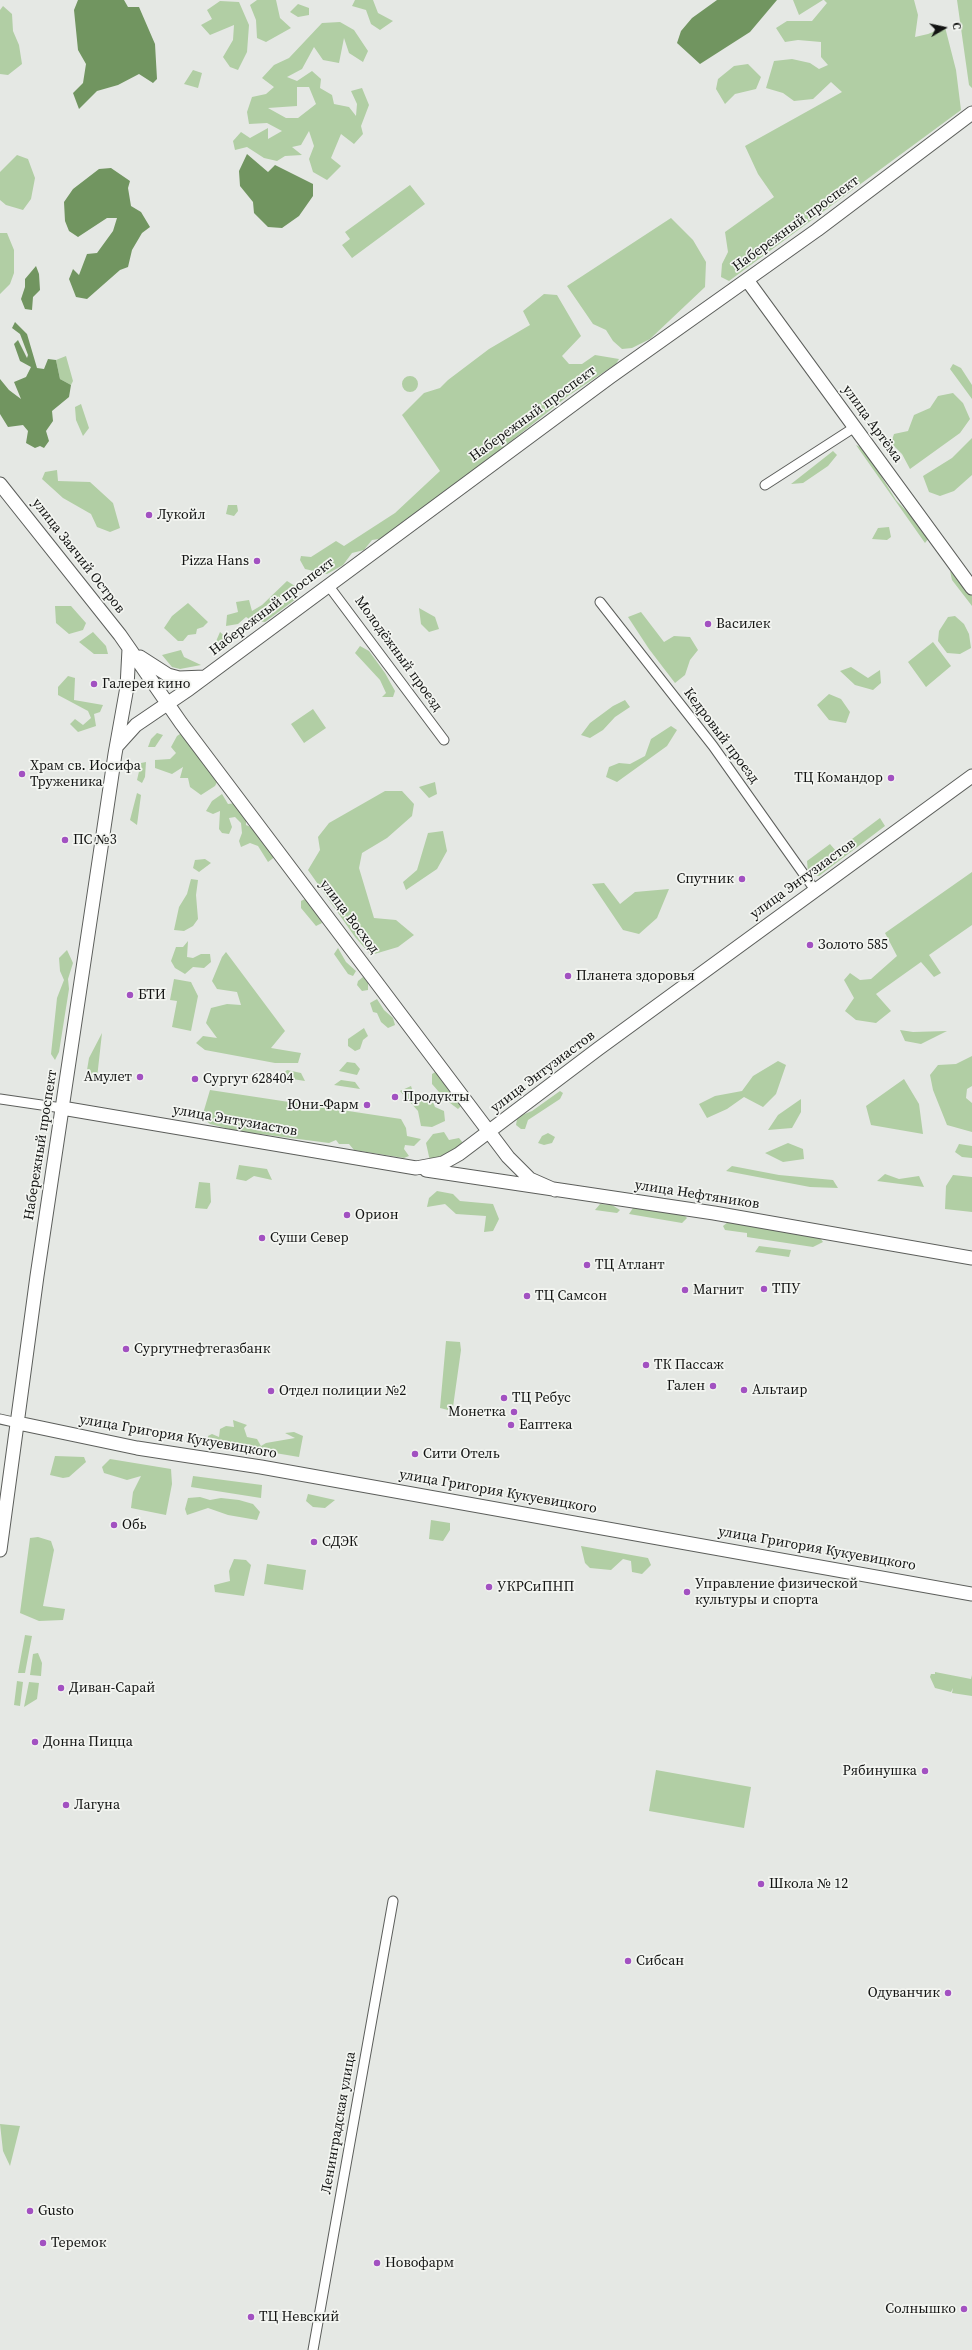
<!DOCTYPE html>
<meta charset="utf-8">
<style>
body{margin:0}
#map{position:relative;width:972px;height:2350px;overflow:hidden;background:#e5e8e4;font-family:"Source Serif 4",serif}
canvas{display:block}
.north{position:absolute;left:924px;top:8px;width:40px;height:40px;-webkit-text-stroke:3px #f3f5f1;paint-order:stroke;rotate:81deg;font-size:11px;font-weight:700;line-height:16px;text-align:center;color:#121312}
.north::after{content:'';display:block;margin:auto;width:14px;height:18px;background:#121312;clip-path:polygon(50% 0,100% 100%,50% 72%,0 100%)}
</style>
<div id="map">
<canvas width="972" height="2350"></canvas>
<div class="north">С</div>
</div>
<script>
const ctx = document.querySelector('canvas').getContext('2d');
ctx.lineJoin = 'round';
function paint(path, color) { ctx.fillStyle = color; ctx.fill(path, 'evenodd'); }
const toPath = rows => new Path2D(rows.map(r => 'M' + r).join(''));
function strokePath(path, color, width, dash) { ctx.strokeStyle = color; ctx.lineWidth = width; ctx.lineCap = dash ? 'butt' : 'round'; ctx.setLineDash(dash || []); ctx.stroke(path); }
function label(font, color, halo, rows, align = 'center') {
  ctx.font = font + ' "Source Serif 4",serif'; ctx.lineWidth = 3.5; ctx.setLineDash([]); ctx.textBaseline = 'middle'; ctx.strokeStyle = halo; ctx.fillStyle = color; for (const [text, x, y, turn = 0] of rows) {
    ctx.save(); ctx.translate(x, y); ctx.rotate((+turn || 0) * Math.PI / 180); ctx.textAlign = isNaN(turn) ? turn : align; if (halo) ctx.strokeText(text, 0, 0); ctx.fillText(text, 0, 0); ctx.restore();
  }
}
const green = toPath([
 [257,0,276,0,280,18,291,28,266,42,257,38,256,20,250,5],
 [355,0,373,0,378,13,393,21,380,30,371,24,366,10,352,6],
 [793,0,823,0,799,15],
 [824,0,914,0,918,15,915,37,928,34,945,27,956,70,961,110,729,281,721,277,722,264,728,252,725,232,774,197,758,174,745,146,842,92,831,82,813,99,794,101,783,93,766,88,774,61,792,59,810,63,819,69,828,65,821,57,821,42,798,40,785,42,776,28,787,21,812,21,827,3],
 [957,0,972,0,972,88,969,85],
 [220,1,239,2,249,25,247,52,238,70,230,67,223,57,233,40,234,25,210,35,201,25,212,19,207,10],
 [298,4,309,8,309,15,298,17,290,12],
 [3,6,12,14,13,31,19,45,22,64,8,75,0,74,0,10],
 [340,22,354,30,368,51,363,62,349,53,344,38,339,63,323,60,314,47,302,69,287,77,297,81,312,71,321,79,320,88,332,95,334,104,349,107,356,116,357,104,351,91,362,88,369,105,361,126,363,134,354,144,341,134,331,158,341,166,327,180,313,172,309,159,314,146,309,131,301,145,292,147,302,155,285,156,277,161,264,158,247,147,235,150,233,141,241,132,250,138,268,128,268,139,282,131,267,123,249,124,247,112,252,97,266,94,274,87,262,78,274,65,289,58,322,23],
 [297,87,309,87,316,104,298,118,286,118,268,108,297,106],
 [748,64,761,77,756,89,735,94,725,104,716,89,718,79,734,66],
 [193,70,202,73,198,88,184,84],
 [17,155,28,159,35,178,31,199,23,210,6,205,0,200,0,172],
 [410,185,425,204,352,258,342,245,350,239,345,232],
 [671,218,693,240,706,262,705,287,650,339,632,348,622,349,613,341,606,330,593,324,567,286],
 [0,233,7,233,14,250,14,273,10,284,0,294],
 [544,294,557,295,581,336,562,356,569,364,582,364,595,355,619,359,616,364,568,396,418,515,385,538,372,540,364,550,352,553,343,565,327,574,305,569,300,560,301,556,311,557,336,541,344,546,395,513,440,471,402,415,424,393,440,388,448,380,489,349,530,325,523,311],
 [66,356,73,381,71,385,60,379,56,360],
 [953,364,961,368,972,385,972,399,950,369],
 '402 384a8 8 0 1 1 16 0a8 8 0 1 1-16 0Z',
 [953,393,963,403,970,419,960,433,910,469,902,454,891,443,894,434,908,431,914,415,930,408,938,396],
 [81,404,89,428,83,436,76,420,75,407],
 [972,438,972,475,954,491,940,496,929,492,923,476,952,458],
 [856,445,864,449,896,500,913,518,928,539,925,543],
 [833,451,837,455,828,466,803,483,791,484],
 [57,470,58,481,90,482,113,503,120,528,110,532,97,527,91,514,63,498,42,479,45,472],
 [228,505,237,505,238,511,234,516,226,514],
 [889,527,891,537,887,540,872,539,878,528],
 [950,571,972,596,972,606,952,580],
 [287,581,295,586,267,608,274,611,294,595,296,599,265,622,251,620,246,617,238,624,226,626,227,615,238,612,236,602,249,600,252,611,262,605],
 [188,603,208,622,203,627,197,629,196,634,188,635,183,641,178,641,164,628,172,616],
 [55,606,71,606,86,623,83,630,69,634,56,623],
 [419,608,435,617,439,629,429,632,421,624],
 [641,612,664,642,674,636,690,637,698,650,690,660,685,675,675,683,649,649,628,617],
 [955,616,964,624,969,634,971,648,960,654,947,653,938,641,939,631,948,617],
 [93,632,106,646,108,654,94,654,79,642],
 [220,632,232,643,217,653,214,646],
 [933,642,951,666,926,687,908,662],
 [360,646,369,651,385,673,395,691,393,697,382,697,386,693,380,680,355,653],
 [181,650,184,657,201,665,180,669,172,667,162,655],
 [851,667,868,678,880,670,881,683,873,690,855,685,840,671],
 [68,676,75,678,74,700,103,705,100,712,94,714,96,726,78,732,70,724,75,719,83,725,91,718,88,711,58,695,58,687],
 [829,694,841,699,850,712,846,723,829,720,817,705],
 [625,700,630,707,615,717,603,730,590,738,581,735,590,723,613,706],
 [313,709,326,728,304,743,291,724],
 [671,726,677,730,667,746,617,782,606,777,609,767,619,763,630,764,645,756,651,739],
 [183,732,218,780,215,786,201,795,190,787,188,778,180,778,183,767,172,774,155,768,155,760,170,759,176,753,171,747,177,736],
 [157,733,163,735,155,747,148,747,151,739],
 [146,762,145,777,142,783,137,780,141,763],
 [435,782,437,794,429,798,419,787],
 [385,791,402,791,414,804,412,816,387,838,362,853,359,868,374,918,396,920,414,935,398,947,371,955,355,937,308,870,320,850,318,837,329,823],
 [137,793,141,795,137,825,130,820],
 [222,794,228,804,236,803,246,817,246,825,253,828,276,856,268,862,258,846,250,843,241,847,239,841,242,833,241,823,235,817,229,818,232,827,229,834,222,833,219,829,220,811,213,814,206,811,212,801],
 [880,818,885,826,819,876,814,876,808,872,807,861,830,844,836,851],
 [443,831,447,851,437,869,406,890,403,882,417,870,428,833],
 [205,859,211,863,199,872,193,868,195,860],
 [972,872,972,925,929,955,941,973,934,977,921,962,876,994,891,1011,876,1023,856,1020,845,1011,854,998,844,980,850,973,860,980,871,979,897,956,885,933],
 [191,879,198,880,196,895,198,919,193,926,184,931,174,930,179,907,187,894],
 [604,883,620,904,635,892,669,889,657,918,639,934,623,930,592,884],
 [305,899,310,899,322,923,316,926,301,908,301,901],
 [188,941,187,957,193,958,201,954,210,954,211,962,204,968,193,967,185,974,175,968,171,961,176,947,183,947],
 [338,948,346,962,356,971,353,976,348,974,334,954],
 [67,950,73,963,68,979,69,989,59,1052,55,1060,51,1054,57,998,64,980,60,971,59,958],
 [226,952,285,1031,271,1048,301,1053,298,1063,275,1063,205,1050,196,1043,203,1036,217,1038,206,1023,211,1008,227,1004,241,1005,237,992,217,989,212,981,222,957],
 [363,977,368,983,368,990,362,991,357,985,358,981],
 [174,979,191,982,198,996,191,1031,172,1027,177,1001,170,1000],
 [377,999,384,1010,393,1018,395,1025,388,1028,381,1022,377,1013,373,1012,370,1003],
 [364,1028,368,1036,363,1040,360,1049,355,1051,348,1046,348,1039],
 [900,1030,913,1032,947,1031,921,1044,905,1041],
 [102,1033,97,1078,92,1078,87,1070,89,1058],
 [972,1056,972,1086,967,1089,966,1098,972,1103,972,1132,947,1125,933,1090,930,1075,938,1065,956,1064],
 [778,1061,786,1065,776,1094,763,1107,744,1097,727,1109,707,1118,699,1104,715,1096,742,1091,753,1076],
 [347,1062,355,1063,360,1069,357,1075,339,1071],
 [287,1070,301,1073,305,1081,280,1077],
 [437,1071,461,1106,458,1109,446,1100,440,1103,437,1099,439,1092,432,1084,432,1074],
 [904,1079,919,1104,923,1134,871,1125,866,1106],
 [341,1080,355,1082,360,1089,334,1085],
 [411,1086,414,1095,430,1095,435,1107,444,1111,445,1121,432,1127,421,1126,418,1111,400,1091],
 [210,1090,401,1119,406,1128,407,1136,421,1139,414,1146,405,1145,404,1149,409,1156,404,1158,354,1150,349,1144,339,1144,336,1140,329,1143,237,1131,210,1124,202,1117],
 [560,1091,563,1093,560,1099,528,1120,525,1129,521,1129,516,1125,517,1119,522,1115,532,1111],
 [801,1099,801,1112,792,1128,768,1130,778,1115],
 [444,1132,449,1140,459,1138,463,1143,438,1160,430,1161,426,1143,433,1134],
 [548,1133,555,1137,552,1143,544,1145,538,1143,542,1136],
 [788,1143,803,1149,804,1159,783,1162,765,1153],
 [959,1144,972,1146,972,1158,962,1157,955,1152],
 [239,1165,267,1169,272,1180,254,1176,246,1181,236,1179],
 [732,1166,779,1175,833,1180,838,1188,810,1187,726,1171],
 [885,1174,899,1179,919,1176,924,1187,877,1181],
 [953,1175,972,1177,972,1212,945,1209,946,1186],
 [199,1182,210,1183,211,1202,207,1209,195,1208],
 [437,1191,453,1194,460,1201,493,1204,499,1219,493,1231,484,1232,486,1216,456,1214,445,1204,427,1207,429,1198],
 [600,1204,612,1205,620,1210,617,1213,595,1210],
 [633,1208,683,1214,687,1218,682,1223,629,1214],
 [728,1222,820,1238,823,1242,813,1247,747,1237,747,1233,725,1230,723,1226],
 [759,1246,791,1250,789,1257,755,1252],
 [446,1341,460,1342,461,1350,453,1407,448,1410,440,1408],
 [233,1420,247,1425,244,1428,247,1437,257,1439,261,1446,266,1443,295,1438,285,1433,294,1432,303,1436,299,1457,209,1442,208,1436,212,1434,219,1437,220,1429,226,1426,234,1427],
 [55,1456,84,1457,86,1462,69,1477,63,1478,50,1475],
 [110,1459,171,1469,172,1484,166,1515,131,1508,133,1492,141,1476,127,1480,104,1473,102,1467],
 [193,1476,262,1485,261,1498,191,1487],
 [308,1494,335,1500,325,1508,313,1507,306,1501],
 [200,1497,210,1500,221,1498,239,1500,253,1504,260,1512,257,1520,228,1515,208,1508,187,1515,185,1509,188,1498],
 [431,1520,450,1523,450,1530,443,1541,429,1539],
 [38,1537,51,1541,54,1550,43,1606,65,1609,63,1620,39,1621,20,1613,30,1538],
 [581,1546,648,1558,651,1565,642,1574,632,1572,631,1561,623,1559,611,1570,590,1568,585,1563],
 [234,1559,246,1560,251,1565,244,1596,215,1592,214,1585,230,1581,229,1571],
 [267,1564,306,1570,303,1590,264,1584],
 [25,1635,32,1636,25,1673,18,1673],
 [38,1653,42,1663,41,1676,30,1675,33,1654],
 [935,1672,971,1679,972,1675,972,1696,952,1693,953,1688,951,1692,935,1688,930,1677,931,1674,935,1674],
 [17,1681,23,1682,20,1706,14,1705],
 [29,1682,39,1683,37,1699,24,1707],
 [656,1770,751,1787,744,1828,649,1811],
 [0,2124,20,2126,10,2166,3,2151]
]);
const water = toPath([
 [78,0,124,0,128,7,139,7,155,44,157,79,153,83,139,74,118,85,97,91,79,109,73,93,83,83,86,64,78,50,74,10],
 [717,0,777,0,750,32,700,64,677,43,681,31,692,18],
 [247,154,268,172,275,165,313,184,313,196,299,216,282,228,268,227,254,213,253,202,240,186,239,171],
 [111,168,130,181,128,188,131,206,141,212,150,227,142,233,132,250,128,267,120,270,87,299,76,297,69,279,73,269,79,275,87,254,97,253,113,231,117,218,107,218,78,237,69,231,65,221,64,202,73,189,99,169],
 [36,266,39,274,40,290,33,297,32,310,25,309,21,299,25,287,25,279],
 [15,322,27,334,37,368,44,369,48,359,56,360,60,379,71,385,69,397,52,411,53,421,46,431,49,441,44,448,40,446,35,448,26,443,28,431,23,425,8,427,0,414,0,379,9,390,21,399,14,382,26,377,31,367,20,361,14,344,18,340,27,358,28,355,20,334,12,328]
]);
const street = toPath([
 [765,485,855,427],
 [328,585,444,740],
 [600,602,713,746,815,890],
 [0,1099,62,1108],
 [0,1419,18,1423],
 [313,2350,393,1901]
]);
const secondary = toPath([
 [747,280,972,588],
 [0,484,120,635,181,723,508,1157,530,1179,555,1190],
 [140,657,168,675,179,678,205,677],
 [117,746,136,725,189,689,610,377,817,230,972,113],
 [62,1108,416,1168,443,1163,459,1154,598,1049,972,776],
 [426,1170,714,1213,972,1258],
 [18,1423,137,1448,261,1467,972,1594],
 [0,1550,37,1276,115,754,127,687,129,649]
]);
const markers = [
 [149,515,4,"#a251c1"],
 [257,561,4,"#a251c1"],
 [708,624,4,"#a251c1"],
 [94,684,4,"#a251c1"],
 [22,774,4,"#a251c1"],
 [891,778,4,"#a251c1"],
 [65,840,4,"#a251c1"],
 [742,879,4,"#a251c1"],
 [810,945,4,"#a251c1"],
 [568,976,4,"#a251c1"],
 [130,995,4,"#a251c1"],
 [140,1077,4,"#a251c1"],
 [195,1079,4,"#a251c1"],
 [395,1097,4,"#a251c1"],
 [367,1105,4,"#a251c1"],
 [347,1215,4,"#a251c1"],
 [262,1238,4,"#a251c1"],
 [587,1265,4,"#a251c1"],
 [764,1289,4,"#a251c1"],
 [685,1290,4,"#a251c1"],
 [527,1296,4,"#a251c1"],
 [126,1349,4,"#a251c1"],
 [646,1365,4,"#a251c1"],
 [713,1386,4,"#a251c1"],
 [744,1390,4,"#a251c1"],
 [271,1391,4,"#a251c1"],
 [504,1398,4,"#a251c1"],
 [514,1412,4,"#a251c1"],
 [511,1425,4,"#a251c1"],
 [415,1454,4,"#a251c1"],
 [114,1525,4,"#a251c1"],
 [314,1542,4,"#a251c1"],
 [489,1587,4,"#a251c1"],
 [687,1592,4,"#a251c1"],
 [61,1688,4,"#a251c1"],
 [35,1742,4,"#a251c1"],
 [925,1771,4,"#a251c1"],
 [66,1805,4,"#a251c1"],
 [761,1884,4,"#a251c1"],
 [628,1961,4,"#a251c1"],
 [948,1993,4,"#a251c1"],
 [30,2211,4,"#a251c1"],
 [43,2243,4,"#a251c1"],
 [377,2263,4,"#a251c1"],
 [964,2309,4,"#a251c1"],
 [251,2317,4,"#a251c1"]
];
const streetNames = [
 ["Набережный проспект",796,224,-36],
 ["Набережный проспект",533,414,-36],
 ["улица Артёма",872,424,54],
 ["улица Заячий Остров",78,556,52],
 ["Набережный проспект",272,607,-37],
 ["Молодёжный проезд",398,654,54],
 ["Кедровый проезд",721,736,53],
 ["улица Энтузиастов",803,879,-36],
 ["улица Восход",349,917,53],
 ["улица Энтузиастов",543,1072,-37],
 ["улица Энтузиастов",235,1121,10],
 ["Набережный проспект",41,1145,-81],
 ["улица Нефтяников",697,1195,9],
 ["улица Григория Кукуевицкого",178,1437,10],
 ["улица Григория Кукуевицкого",498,1492,10],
 ["улица Григория Кукуевицкого",817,1549,10],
 ["Ленинградская улица",339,2123,-80]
];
const poiNames = [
 ["Лукойл",157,515],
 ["Pizza Hans",249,561,"right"],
 ["Василек",716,624],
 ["Галерея кино",102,684],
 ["Храм св. Иосифа",30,766],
 ["Труженика",30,782],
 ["ТЦ Командор",883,778,"right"],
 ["ПС №3",73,840],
 ["Спутник",734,879,"right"],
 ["Золото 585",818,945],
 ["Планета здоровья",576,976],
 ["БТИ",138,995],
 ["Амулет",132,1077,"right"],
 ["Сургут 628404",203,1079],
 ["Продукты",403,1097],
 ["Юни-Фарм",359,1105,"right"],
 ["Орион",355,1215],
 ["Суши Север",270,1238],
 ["ТЦ Атлант",595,1265],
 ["ТПУ",772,1289],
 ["Магнит",693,1290],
 ["ТЦ Самсон",535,1296],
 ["Сургутнефтегазбанк",134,1349],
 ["ТК Пассаж",654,1365],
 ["Гален",705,1386,"right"],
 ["Альтаир",752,1390],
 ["Отдел полиции №2",279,1391],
 ["ТЦ Ребус",512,1398],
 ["Монетка",506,1412,"right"],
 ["Еаптека",519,1425],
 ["Сити Отель",423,1454],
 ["Обь",122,1525],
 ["СДЭК",322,1542],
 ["Управление физической",695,1584],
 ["культуры и спорта",695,1600],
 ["УКРСиПНП",497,1587],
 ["Диван-Сарай",69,1688],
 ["Донна Пицца",43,1742],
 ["Рябинушка",917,1771,"right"],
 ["Лагуна",74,1805],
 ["Школа № 12",769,1884],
 ["Сибсан",636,1961],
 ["Одуванчик",940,1993,"right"],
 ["Gusto",38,2211],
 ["Теремок",51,2243],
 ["Новофарм",385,2263],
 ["Солнышко",956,2309,"right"],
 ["ТЦ Невский",259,2317]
];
paint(green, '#b1cea4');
paint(water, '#719560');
strokePath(street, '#5c5e5b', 11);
strokePath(secondary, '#5c5e5b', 15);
strokePath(street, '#fff', 9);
strokePath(secondary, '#fff', 13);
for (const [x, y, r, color] of markers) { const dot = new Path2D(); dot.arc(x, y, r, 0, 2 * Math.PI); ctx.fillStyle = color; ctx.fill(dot); strokePath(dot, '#f3f5f1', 1.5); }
label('14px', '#121312', '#f3f5f1', streetNames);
label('14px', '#121312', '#f3f5f1', poiNames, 'left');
</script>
